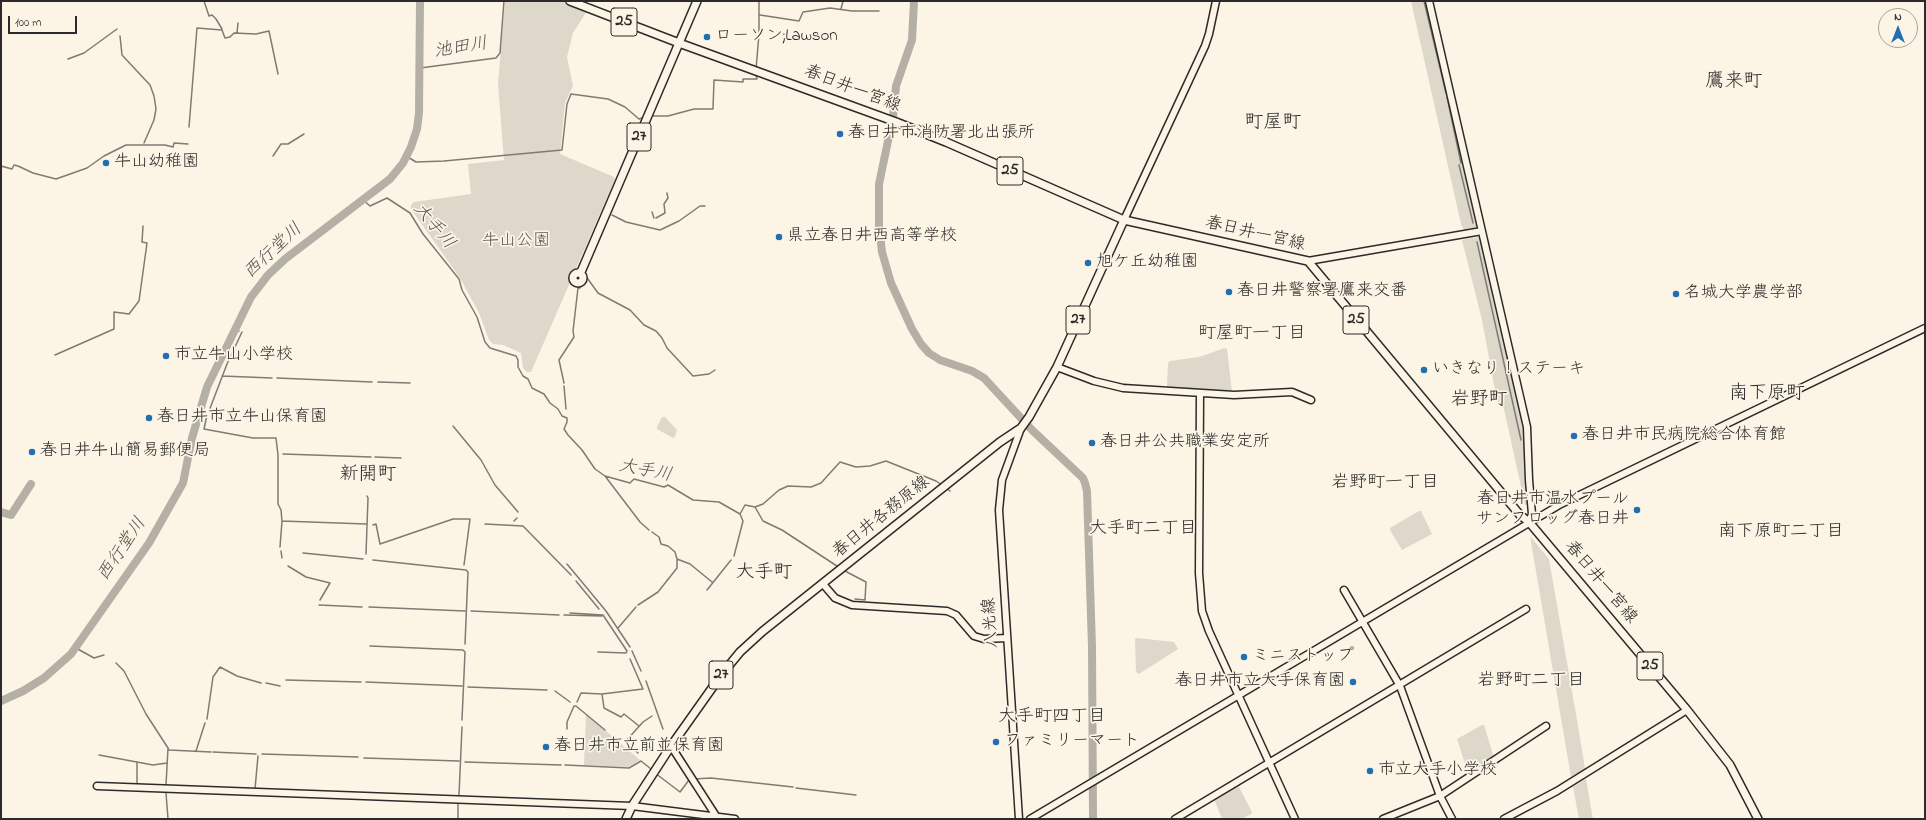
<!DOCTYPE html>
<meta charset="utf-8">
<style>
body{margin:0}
#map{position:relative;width:1926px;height:820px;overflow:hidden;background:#fcf5e5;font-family:"Indie Flower",sans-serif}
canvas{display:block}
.frame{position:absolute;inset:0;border:2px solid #2b2b2b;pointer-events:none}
.north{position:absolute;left:1878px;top:8px;width:40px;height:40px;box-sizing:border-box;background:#fcf5e5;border:1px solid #a8a49b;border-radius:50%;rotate:0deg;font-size:11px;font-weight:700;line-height:16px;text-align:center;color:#2b2b2b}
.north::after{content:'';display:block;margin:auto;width:14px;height:18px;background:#1f6fb2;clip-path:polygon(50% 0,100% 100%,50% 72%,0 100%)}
.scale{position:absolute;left:8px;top:16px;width:69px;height:18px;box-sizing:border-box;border:2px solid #2b2b2b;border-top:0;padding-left:5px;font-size:12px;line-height:14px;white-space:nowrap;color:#2b2b2b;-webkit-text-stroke:3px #fcf5e5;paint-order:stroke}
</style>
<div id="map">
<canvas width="1926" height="820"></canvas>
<div class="frame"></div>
<div class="north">N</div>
<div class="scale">100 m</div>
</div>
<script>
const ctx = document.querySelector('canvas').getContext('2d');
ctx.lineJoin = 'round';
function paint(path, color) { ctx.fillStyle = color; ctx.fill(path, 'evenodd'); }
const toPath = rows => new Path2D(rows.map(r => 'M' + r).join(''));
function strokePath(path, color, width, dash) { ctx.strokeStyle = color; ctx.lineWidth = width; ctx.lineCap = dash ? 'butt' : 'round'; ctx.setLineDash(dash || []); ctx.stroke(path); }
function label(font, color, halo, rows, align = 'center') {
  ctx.font = font + ' "Indie Flower","Klee One",sans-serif'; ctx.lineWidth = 3.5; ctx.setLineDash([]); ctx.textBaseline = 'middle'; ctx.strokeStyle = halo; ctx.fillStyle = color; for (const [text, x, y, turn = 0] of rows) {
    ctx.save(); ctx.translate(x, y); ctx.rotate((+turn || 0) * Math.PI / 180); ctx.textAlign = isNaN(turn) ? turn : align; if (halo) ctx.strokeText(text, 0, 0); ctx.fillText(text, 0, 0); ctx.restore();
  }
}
const green = toPath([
 [505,1,562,1,587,11,573,33,567,57,573,86,565,103,560,154,614,177,615,179,531,372,527,372,523,368,521,353,503,345,493,344,489,340,479,313,460,278,411,209,411,205,414,202,471,194,468,164,504,160,498,84],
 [1411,1,1427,1,1478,227,1464,230,1461,224],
 [1479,237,1525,429,1528,504,1525,505,1504,409,1497,401,1482,320,1462,240],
 [1225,348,1227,349,1232,392,1167,387,1168,363,1170,361,1199,357],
 [662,417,665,417,677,430,675,437,673,438,657,429,657,427],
 [1419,511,1421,511,1432,534,1402,550,1390,530,1390,528],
 [1530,536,1549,559,1578,726,1585,769,1571,777],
 [1137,638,1174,642,1178,649,1139,674,1136,672,1135,639],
 [586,714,640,760,628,767,584,765],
 [1482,725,1484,725,1494,758,1468,773,1457,739],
 [1586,779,1593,819,1579,819,1573,787],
 [1238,785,1252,812,1251,814,1242,819,1222,819,1214,799]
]);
const stream = toPath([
 [204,1,209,16,212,15,216,19,222,29],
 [1424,1,1446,93],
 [841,9,843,1],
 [760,15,799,21,803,12,830,8,852,11,879,11],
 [237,33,238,23],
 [120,36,122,55,150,85,154,96,156,109,154,120,144,143],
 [68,59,84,53,117,29],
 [420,68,496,58,500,53,504,1],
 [756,69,759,34,759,1],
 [1447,97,1461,163],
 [651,116,668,116,694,109,713,109,714,80,743,82,743,79,757,79,756,75],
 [189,127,197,28,222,30,225,38,230,37,234,33,256,34,269,31,278,74],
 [273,156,281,144,288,144,304,134],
 [406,156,416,162,444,161,562,150,567,104,571,94,608,99,625,107,639,119,645,117],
 [1459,165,1473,223],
 [1,166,12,169,14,165,18,166,33,173,56,179,87,168,104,156,126,145,165,145,173,147,174,143,188,144],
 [362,199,370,206,387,198,410,213,423,234,459,279,462,290,477,317,485,342,490,348,516,356,518,360,518,367,523,376,528,379,532,388,544,394,550,403,558,409,562,416,567,418,567,422,564,429,568,435,582,450,595,469,605,476,630,483,634,479,664,487,668,485,693,500,719,502,740,514,745,505,755,507,763,504,779,490,788,486,811,487,821,483,840,462,856,467,870,466,886,461,936,481,942,485],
 [652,212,654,218],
 [612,215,626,222,660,230,679,221,700,206,705,206],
 [656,218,665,213,664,204,668,198,667,193],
 [1477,242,1521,440],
 [585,275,598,293,630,310,644,325,656,331,662,338,667,348,693,376,709,374,715,370],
 [234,329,239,331],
 [55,355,114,329,114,312,129,314,139,301,147,243,142,242,143,226],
 [222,376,272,378],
 [277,378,372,382],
 [378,382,410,383],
 [564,383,559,360,574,337,573,331,578,288,580,288,586,276],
 [564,386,566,409],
 [209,411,227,364,242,332],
 [207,415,204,429,253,438,276,438,278,455,278,504,281,510,282,521,280,547],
 [453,426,481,460,495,485,518,512],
 [283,454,371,457],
 [375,457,401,458],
 [605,476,640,522,649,530],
 [946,488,950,491],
 [755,507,763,521,782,530,840,568],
 [282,521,366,524],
 [514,521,517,518],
 [485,524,523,526,571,575],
 [373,525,376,524,380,544,453,519,469,519],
 [652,532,659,537,661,544,668,546,675,552,677,559,690,564,712,582],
 [281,551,282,558],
 [303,553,363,559],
 [366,554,368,498,367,496],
 [734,556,743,521,740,514],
 [373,560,466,570,468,572,465,644],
 [567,564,606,611,630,647],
 [464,565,470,519],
 [288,566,306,577,330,583,320,600],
 [843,570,866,582,865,600,855,599],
 [576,581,599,609],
 [707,590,731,560],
 [319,605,362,607],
 [638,605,658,592,677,568,677,559],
 [369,607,465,611],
 [471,611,559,615],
 [570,613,603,615,627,651,626,653,598,652],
 [564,615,602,616],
 [618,628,636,607],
 [370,646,463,650,465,652,462,720],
 [76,648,94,658,104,655],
 [632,651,641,671],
 [116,663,124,671,146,714,168,748,166,785],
 [286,680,361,682],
 [646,681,663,729],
 [366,682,462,686],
 [266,683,280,686],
 [468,687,547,690],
 [555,691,570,702],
 [602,694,604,708,621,717,624,714,639,726],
 [577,702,581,693,602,694,643,689,630,659],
 [207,719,213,677,220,667,237,676,261,683],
 [567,729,567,722,574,706,576,706,605,730],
 [168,748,169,750,211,752],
 [196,751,205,723],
 [213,752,256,754],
 [638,753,625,742,643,722,652,716],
 [262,754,358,757],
 [99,755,153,765,167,763],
 [364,758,459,761],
 [465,762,561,765],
 [565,765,629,768,641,761,651,769],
 [655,773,680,792,689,780],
 [694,779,711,778,793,787],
 [137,785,137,762],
 [796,788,856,795],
 [255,789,258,756],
 [166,793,168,819],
 [459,795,462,727],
 [458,802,458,819]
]);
const river = toPath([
 [914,1,912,40,896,86,893,117,879,184,879,227,882,252,891,283,912,329,921,344,929,353,940,360,972,371,984,378,1032,430,1083,478,1085,483,1087,491,1092,647,1093,819],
 [1,512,11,515,31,484],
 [1,701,23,691,44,678,71,654,149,543,183,483,192,438,207,387,251,297,268,275,285,259,390,179,403,163,411,147,417,129,419,113,420,1]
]);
const secondary = toPath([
 [1429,1,1527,427,1529,480,1532,514,1529,522],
 [1124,220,1205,46,1209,34,1216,1],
 [1308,261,1482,231],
 [1057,367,1094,381,1123,388,1234,395,1292,392,1311,400],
 [1200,394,1199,573,1202,611,1209,631,1295,819],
 [823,584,835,598,852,605,947,611,956,615,974,636,984,639,1007,638],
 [1344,590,1400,686,1440,796,1452,819],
 [671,746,718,819],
 [97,786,632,806,735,819],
 [1019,819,999,510,1002,480,1021,428],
 [1030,819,1561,504,1925,328],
 [1175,819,1526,609],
 [1383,819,1440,796,1546,726],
 [1504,819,1557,791,1687,710]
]);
const primary = toPath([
 [570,1,679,43,896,122,946,142,1124,220,1308,261,1520,515,1529,522,1687,710,1730,765,1758,819],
 [581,272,697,1],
 '573 278a5 5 0 1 1 10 0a5 5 0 1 1-10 0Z',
 [626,819,632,806,671,746,722,674,740,652,763,631,1000,442,1021,428,1029,417,1057,367,1124,220]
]);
const markers = [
 [707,37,4,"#1f6fb2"],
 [840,134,4,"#1f6fb2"],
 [106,163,4,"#1f6fb2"],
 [779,237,4,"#1f6fb2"],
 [1088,263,4,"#1f6fb2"],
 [1229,292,4,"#1f6fb2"],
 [1676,294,4,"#1f6fb2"],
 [166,356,4,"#1f6fb2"],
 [1424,370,4,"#1f6fb2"],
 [149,418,4,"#1f6fb2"],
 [1574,436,4,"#1f6fb2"],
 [1092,443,4,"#1f6fb2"],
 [32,452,4,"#1f6fb2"],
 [1637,510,4,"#1f6fb2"],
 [1244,657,4,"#1f6fb2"],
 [1353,682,4,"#1f6fb2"],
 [996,742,4,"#1f6fb2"],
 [546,747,4,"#1f6fb2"],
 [1370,771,4,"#1f6fb2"]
];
const shields = [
 [624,22,26],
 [639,137,24],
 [1010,171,26],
 [1078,320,24],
 [1356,320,26],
 [1650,666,26],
 [721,675,24]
];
const shieldNames = [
 ["25",624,22],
 ["27",639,137],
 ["25",1010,171],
 ["27",1078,320],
 ["25",1356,320],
 ["25",1650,666],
 ["27",721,675]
];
const poiNames = [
 ["ローソン;Lawson",715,37],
 ["春日井市消防署北出張所",848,134],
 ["牛山幼稚園",114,163],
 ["県立春日井西高等学校",787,237],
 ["旭ケ丘幼稚園",1096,263],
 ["春日井警察署鷹来交番",1237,292],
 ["名城大学農学部",1684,294],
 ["市立牛山小学校",174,356],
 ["いきなり！ステーキ",1432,370],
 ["春日井市立牛山保育園",157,418],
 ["春日井市民病院総合体育館",1582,436],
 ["春日井公共職業安定所",1100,443],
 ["春日井牛山簡易郵便局",40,452],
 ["春日井市温水プール",1629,500,"right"],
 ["サンフロッグ春日井",1629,520,"right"],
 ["ミニストップ",1252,657],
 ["春日井市立大手保育園",1345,682,"right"],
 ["ファミリーマート",1004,742],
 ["春日井市立前並保育園",554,747],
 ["市立大手小学校",1378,771]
];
const streetNames = [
 ["春日井一宮線",852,90,21],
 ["春日井一宮線",1255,235,13],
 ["春日井各務原線",882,518,-39],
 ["春日井一宮線",1600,583,50],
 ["八光線",992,623,-94]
];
const parkNames = [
 ["牛山公園",516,242]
];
const waterNames = [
 ["池田川",461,49,-9],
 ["大手川",433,227,50],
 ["西行堂川",274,252,-43],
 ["大手川",645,472,11],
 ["西行堂川",123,550,-56]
];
const neighbourhoodNames = [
 ["町屋町一丁目",1252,335],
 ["岩野町一丁目",1385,484],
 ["大手町二丁目",1143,530],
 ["南下原町二丁目",1781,533],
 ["岩野町二丁目",1531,682],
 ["大手町四丁目",1052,718]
];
const quarterNames = [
 ["鷹来町",1734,83],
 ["町屋町",1273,124],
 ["南下原町",1767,395],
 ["岩野町",1479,401],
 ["新開町",368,476],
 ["大手町",764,574]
];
paint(green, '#ded8ca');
strokePath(stream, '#7d7b74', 1.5);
strokePath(river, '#b4b0a5', 8);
strokePath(secondary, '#2b2b2b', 9);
strokePath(primary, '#2b2b2b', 10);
strokePath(secondary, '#fcf5e5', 6);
strokePath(primary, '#fcf5e5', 7);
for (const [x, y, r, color] of markers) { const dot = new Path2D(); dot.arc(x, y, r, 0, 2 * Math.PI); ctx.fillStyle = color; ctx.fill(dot); strokePath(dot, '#fcf5e5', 1.5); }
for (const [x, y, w] of shields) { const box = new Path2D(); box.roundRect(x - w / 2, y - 14, w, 28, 3); ctx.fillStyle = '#fcf5e5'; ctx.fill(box); strokePath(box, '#2b2b2b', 1); }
label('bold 16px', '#2b2b2b', null, shieldNames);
label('17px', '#2b2b2b', '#fcf5e5', poiNames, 'left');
label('17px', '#2b2b2b', '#fcf5e5', streetNames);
label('17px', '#585653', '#fcf5e5', parkNames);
label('italic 18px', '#545350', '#fcf5e5', waterNames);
label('18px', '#2b2b2b', '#fcf5e5', neighbourhoodNames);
label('19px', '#2b2b2b', '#fcf5e5', quarterNames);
</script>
